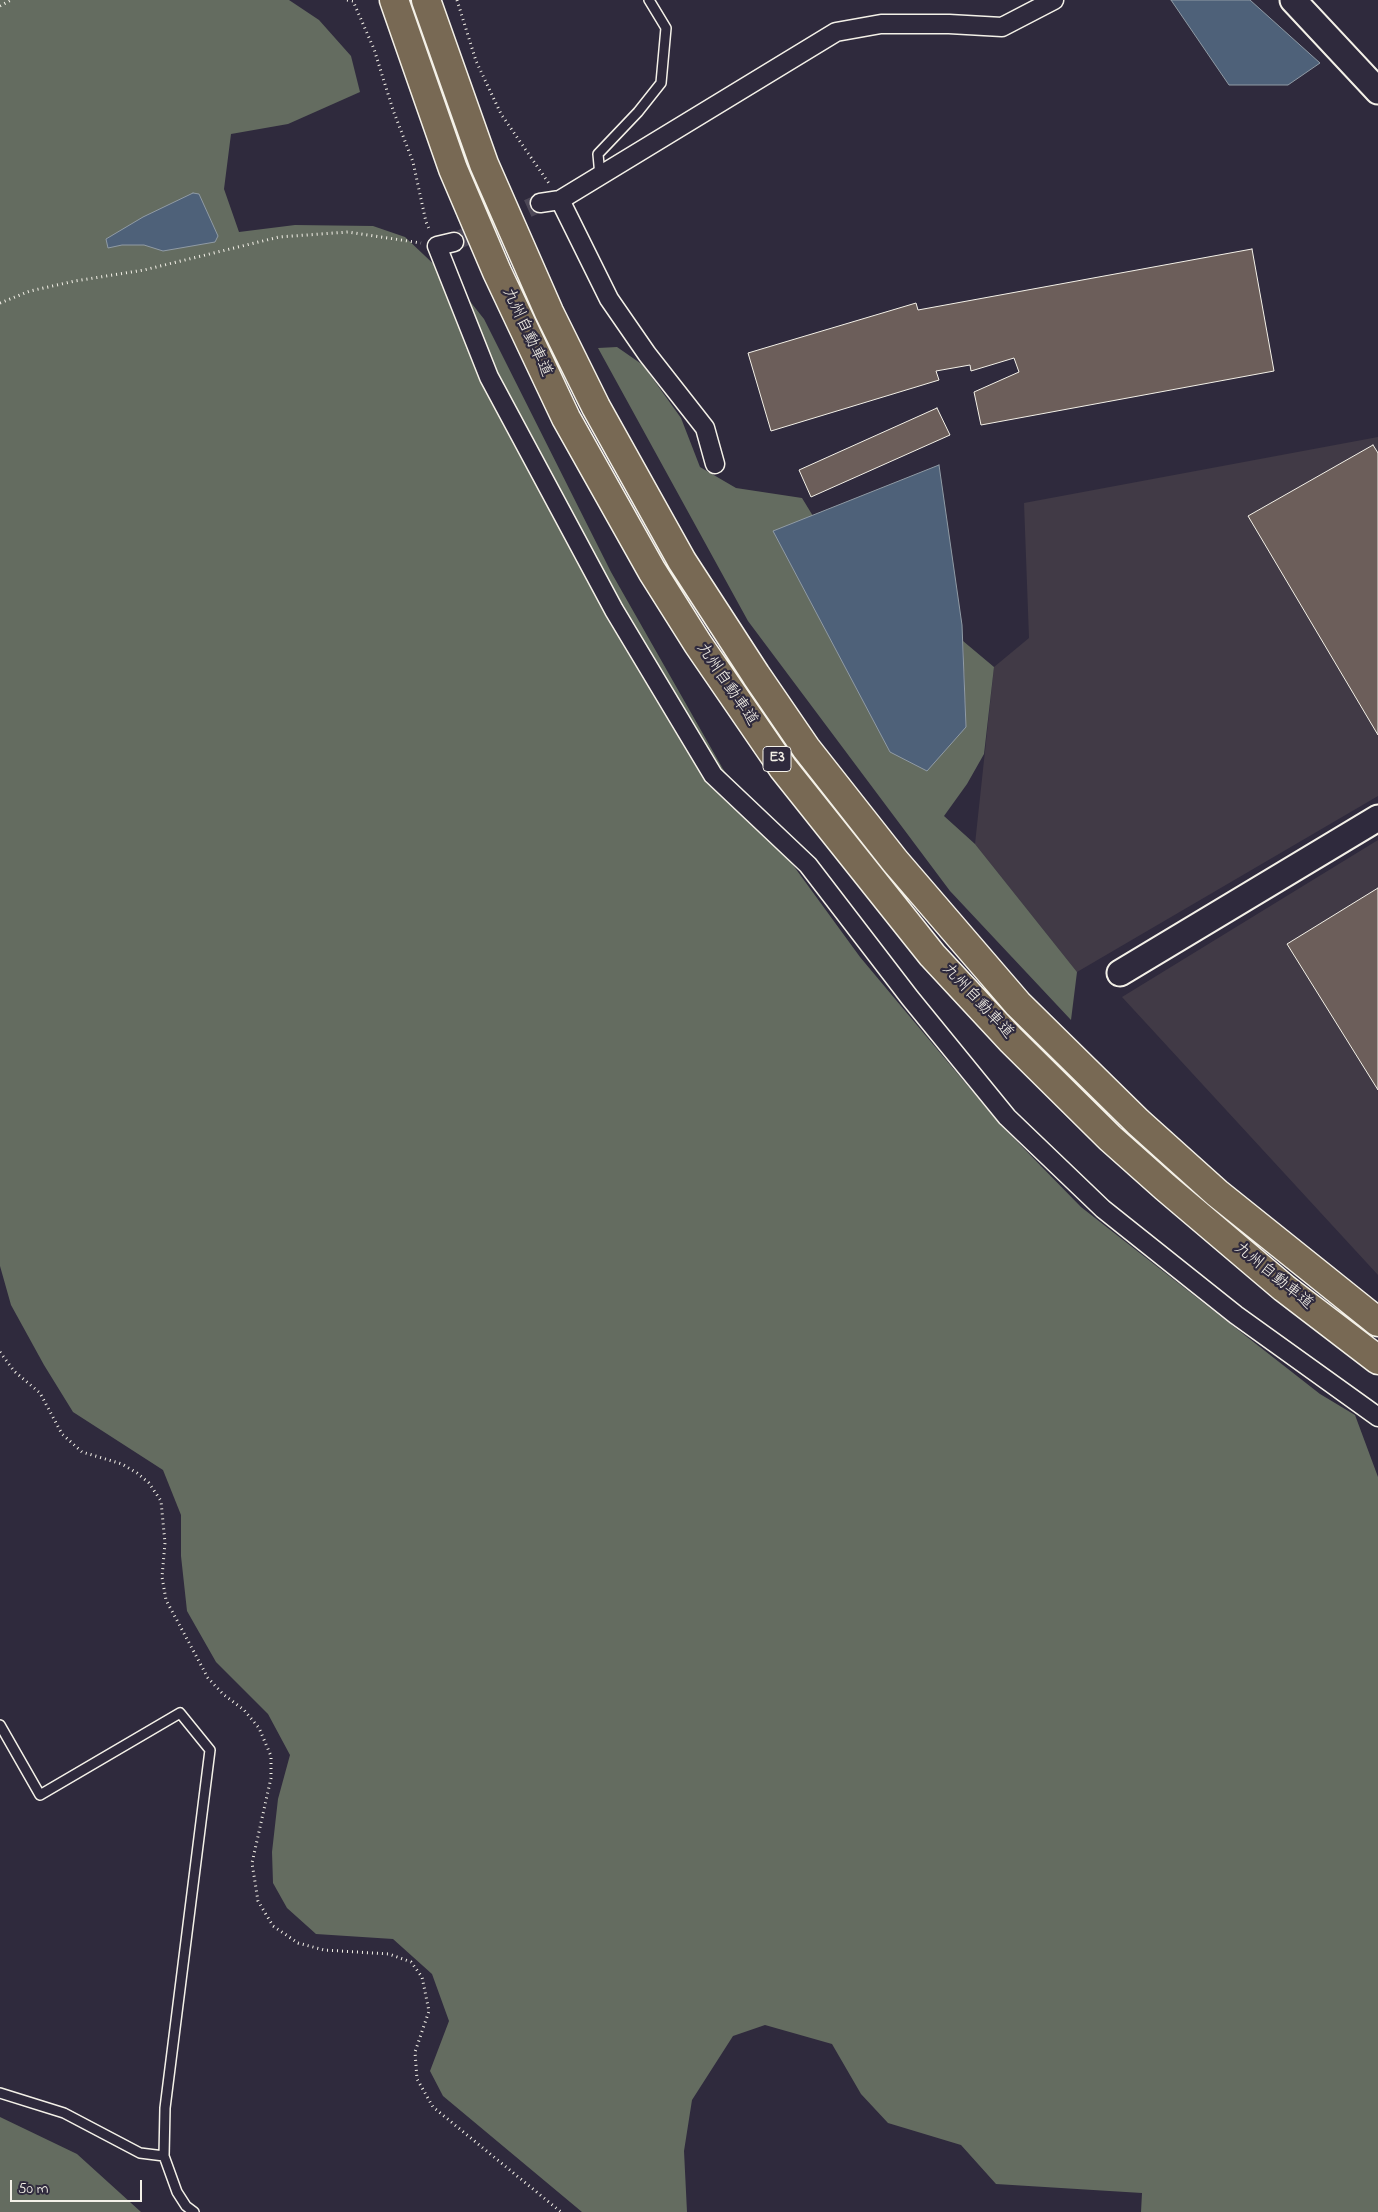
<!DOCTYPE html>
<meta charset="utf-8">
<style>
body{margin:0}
#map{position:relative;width:1378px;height:2212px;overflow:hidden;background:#2f2a3d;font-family:"Indie Flower",sans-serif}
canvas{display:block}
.scale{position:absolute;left:10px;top:2180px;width:132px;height:22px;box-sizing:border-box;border:2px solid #f4f1e8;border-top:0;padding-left:6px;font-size:15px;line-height:18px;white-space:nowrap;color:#f4f1e8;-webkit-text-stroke:4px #2f2a3d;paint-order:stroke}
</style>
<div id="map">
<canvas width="1378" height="2212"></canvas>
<div class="scale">50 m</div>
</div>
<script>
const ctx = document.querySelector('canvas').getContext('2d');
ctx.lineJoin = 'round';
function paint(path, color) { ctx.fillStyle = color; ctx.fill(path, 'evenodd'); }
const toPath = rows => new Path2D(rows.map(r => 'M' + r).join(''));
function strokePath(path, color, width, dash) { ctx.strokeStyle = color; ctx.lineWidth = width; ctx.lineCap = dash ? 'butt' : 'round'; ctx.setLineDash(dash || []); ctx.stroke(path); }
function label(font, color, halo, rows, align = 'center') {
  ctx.font = font + ' "Indie Flower","Klee One",sans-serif'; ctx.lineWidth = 4.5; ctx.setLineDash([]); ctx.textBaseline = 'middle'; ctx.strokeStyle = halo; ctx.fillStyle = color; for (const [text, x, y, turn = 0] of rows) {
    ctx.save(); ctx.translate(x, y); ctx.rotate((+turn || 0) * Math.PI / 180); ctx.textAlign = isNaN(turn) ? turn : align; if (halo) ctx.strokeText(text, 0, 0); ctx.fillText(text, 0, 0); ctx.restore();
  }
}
const built = toPath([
 [1378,437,1378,796,1077,972,975,844,994,667,1029,638,1024,503],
 [1378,840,1378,1275,1122,997]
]);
const green = toPath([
 [0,0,289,0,319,20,351,56,360,92,288,124,231,134,224,189,239,232,295,225,373,226,405,237,461,290,484,319,611,572,723,769,860,957,998,1122,1081,1207,1320,1394,1355,1415,1378,1477,1378,2212,1141,2212,1142,2193,996,2184,961,2145,888,2123,861,2094,832,2044,765,2025,733,2036,692,2100,684,2151,687,2212,582,2212,443,2096,430,2071,449,2021,432,1974,393,1939,316,1934,287,1908,273,1883,272,1852,278,1799,290,1755,268,1714,216,1662,187,1611,181,1556,181,1515,163,1470,73,1412,44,1365,11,1305,0,1266],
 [617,347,643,365,681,418,700,467,736,488,802,498,813,516,774,532,966,727,963,641,994,667,984,754,967,784,944,816,975,844,1077,972,1071,1020,950,891,748,621,598,348],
 [0,2117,77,2154,141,2212,0,2212]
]);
const water = toPath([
 [1171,0,1250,0,1320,63,1288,85,1229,85,1171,0],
 [193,193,199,194,218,236,215,242,163,251,144,245,122,245,108,248,106,239,143,217,193,193],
 [939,465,962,625,966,727,927,771,890,752,773,531,939,465]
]);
const building = toPath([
 [1252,249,1274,371,981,425,974,392,1019,372,1014,358,971,371,970,365,936,371,939,380,771,431,748,353,916,303,918,310,1252,249],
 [937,408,950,435,811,497,799,470,937,408],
 [1373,445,1378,453,1378,735,1248,516,1373,445],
 [1378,888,1378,1090,1287,944,1378,888]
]);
const streetTunnel = toPath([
 [454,242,540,203]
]);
const path = toPath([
 [347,0,353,1,374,49,393,110,413,162,426,222,430,231],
 [457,0,476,61,501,114,550,185],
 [0,6,11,0],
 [0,303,30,291,75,281,144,270,279,237,348,232,421,243],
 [0,1352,14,1371,40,1393,62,1434,82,1452,122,1464,137,1473,149,1483,161,1501,165,1543,162,1577,166,1600,208,1678,223,1694,244,1710,259,1728,271,1756,271,1778,252,1863,258,1901,273,1926,298,1943,324,1950,389,1954,411,1962,422,1977,429,2011,415,2052,417,2079,433,2107,561,2212]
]);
const lane = toPath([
 [600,176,598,154,638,112,661,83,666,28,649,0],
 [0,1725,40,1795,180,1713,210,1750,165,2108,164,2156,177,2192,186,2206,194,2212],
 [0,2093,64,2113,140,2153,164,2156]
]);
const street = toPath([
 [560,200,609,299,647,354,705,428,715,464],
 [540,203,560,200,836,32,881,24,949,24,1002,27,1054,0],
 [454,242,437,246,489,377,614,610,713,775,808,865,910,998,1007,1117,1103,1209,1236,1315,1378,1417]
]);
const secondary = toPath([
 [1293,0,1378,91],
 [1120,973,1378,818]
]);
const highway = toPath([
 [394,0,453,169,497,272,566,418,652,571,698,644,783,768,932,955,1011,1040,1110,1138,1165,1187,1284,1288,1378,1360],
 [426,0,484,164,549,312,596,407,682,561,756,675,806,748,895,861,1018,1004,1138,1122,1217,1193,1378,1322]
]);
const shields = [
 [777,759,28]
];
const shieldNames = [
 ["E3",777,759]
];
const streetNames = [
 ["九州自動車道",526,333,65],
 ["九州自動車道",726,685,56],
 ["九州自動車道",977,1002,47],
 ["九州自動車道",1273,1277,39]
];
paint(built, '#413a46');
paint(green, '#646c60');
paint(water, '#4e6179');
strokePath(water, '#909ba5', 1);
paint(building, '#6c5e5a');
strokePath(building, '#f4f1e8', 1);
strokePath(streetTunnel, '#4d4857', 18, [18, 9]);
strokePath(lane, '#f4f1e8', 12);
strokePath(street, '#f4f1e8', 21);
strokePath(secondary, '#f4f1e8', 29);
strokePath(highway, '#f4f1e8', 31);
strokePath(path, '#f4f1e8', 3, [1, 4]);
strokePath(lane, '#2f2a3d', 9);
strokePath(street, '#2f2a3d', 18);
strokePath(secondary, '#2f2a3d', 25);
strokePath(highway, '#786954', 28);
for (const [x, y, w] of shields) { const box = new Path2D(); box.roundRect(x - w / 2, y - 12.5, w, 25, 4); ctx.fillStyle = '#2f2a3d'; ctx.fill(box); strokePath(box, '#f4f1e8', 1); }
label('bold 15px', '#f4f1e8', null, shieldNames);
label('16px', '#f4f1e8', '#2f2a3d', streetNames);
</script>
